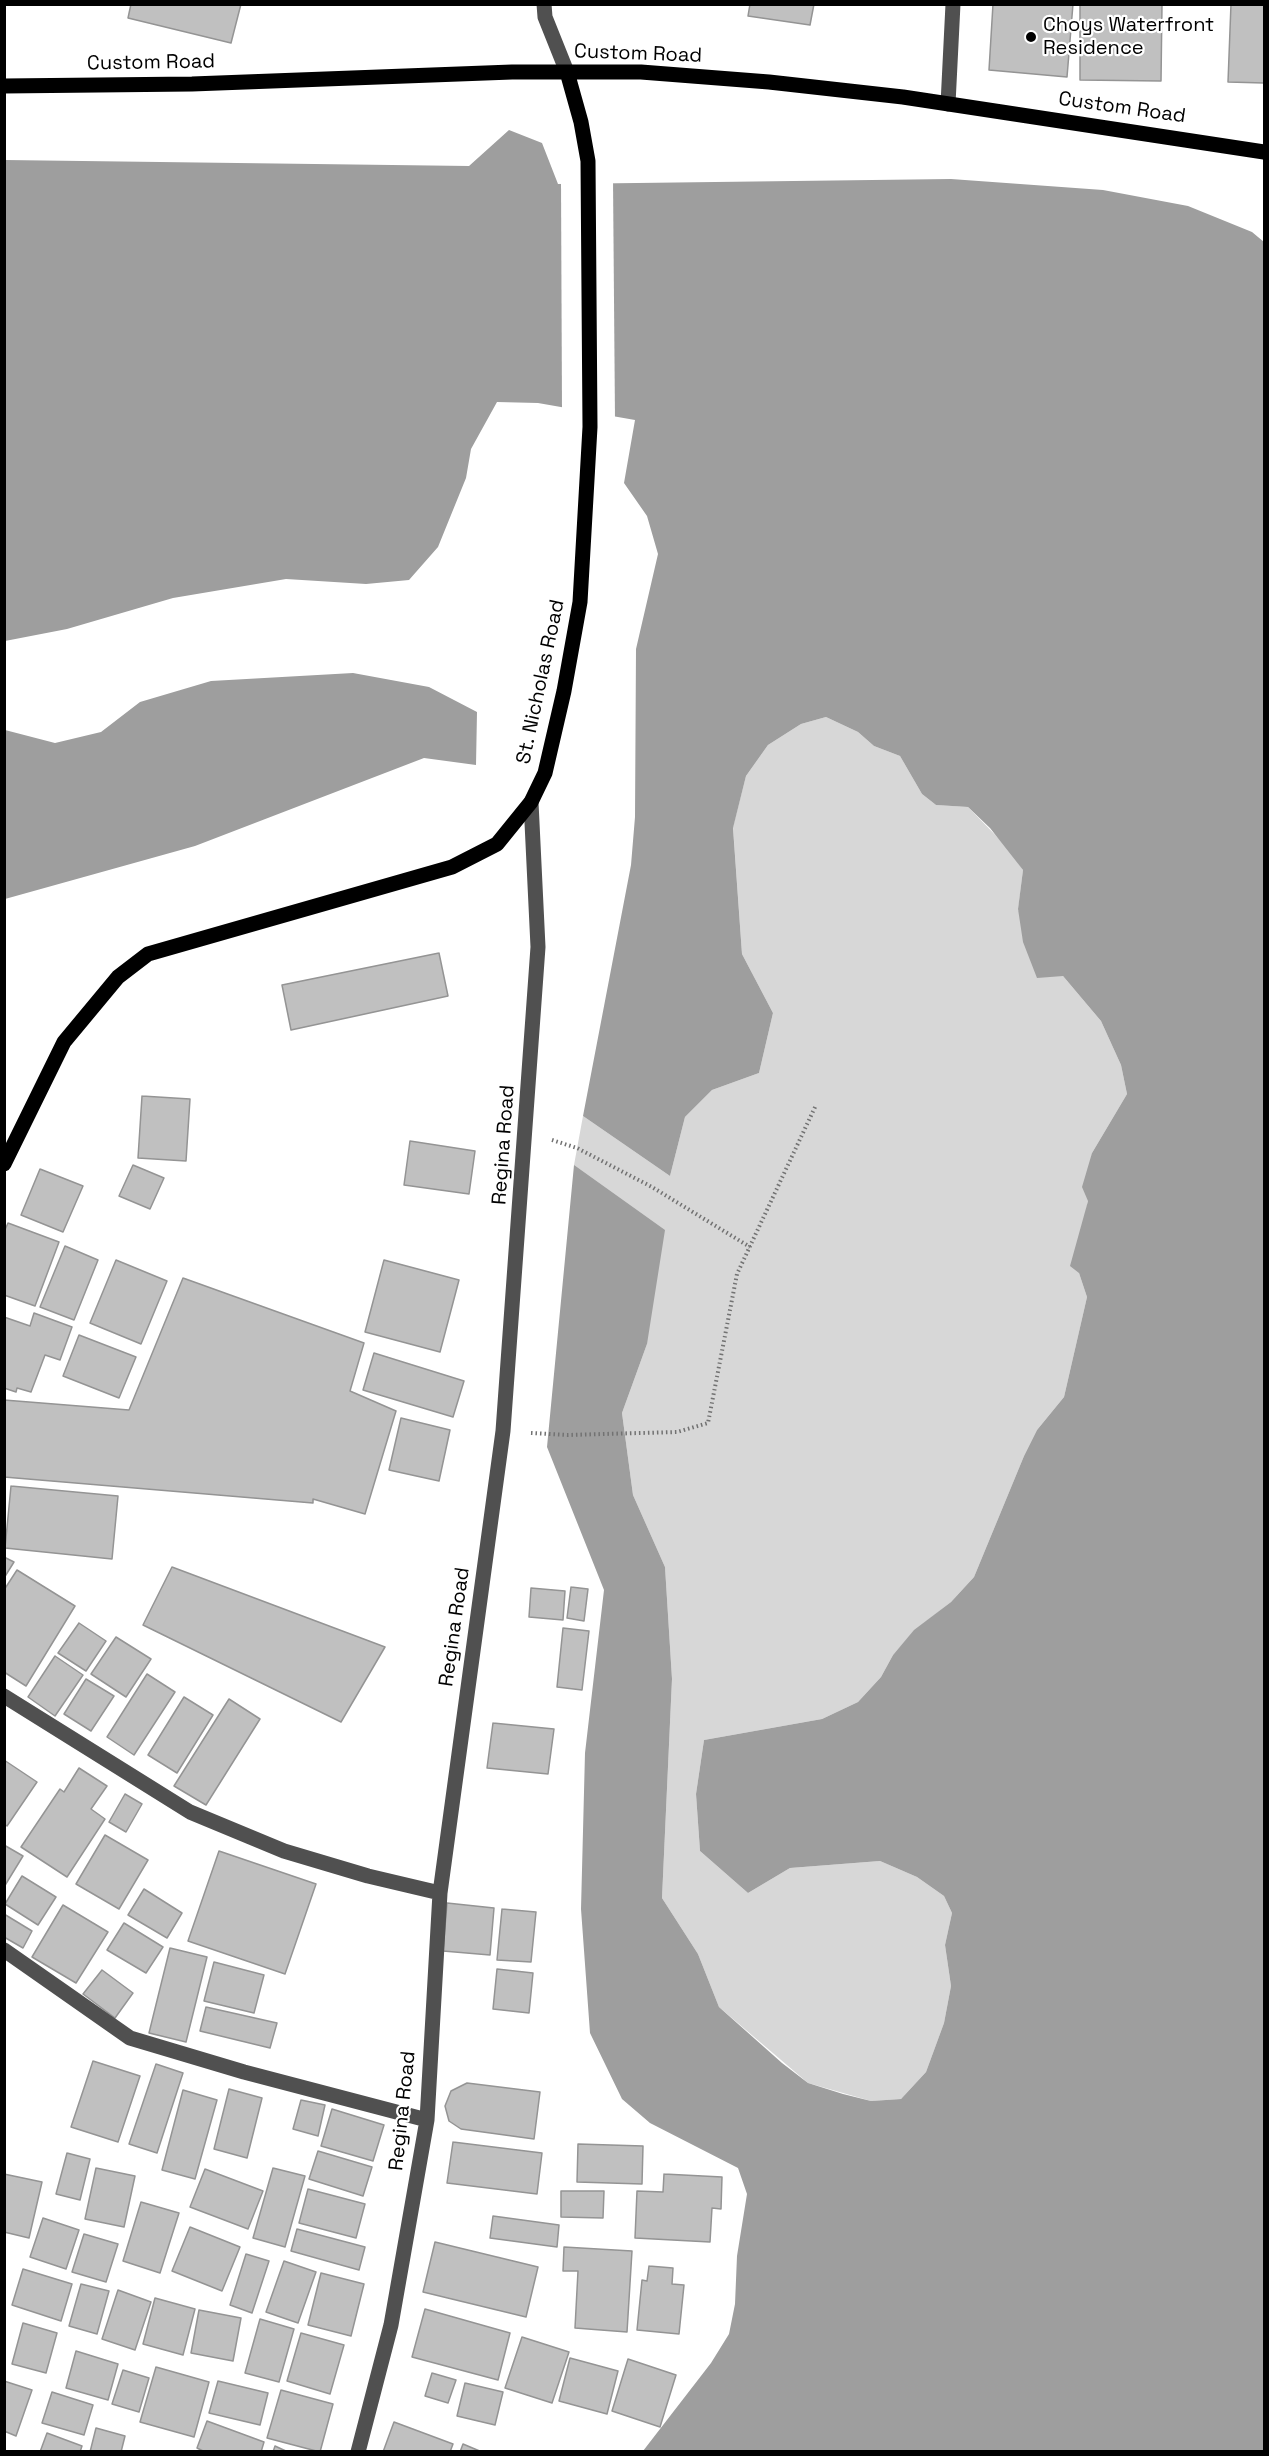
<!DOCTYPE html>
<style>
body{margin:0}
#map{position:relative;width:1269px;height:2456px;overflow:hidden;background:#fff;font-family:"Space Grotesk",sans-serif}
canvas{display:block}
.frame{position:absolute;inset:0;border:6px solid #000;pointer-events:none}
</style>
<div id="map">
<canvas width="1269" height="2456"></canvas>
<div class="frame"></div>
</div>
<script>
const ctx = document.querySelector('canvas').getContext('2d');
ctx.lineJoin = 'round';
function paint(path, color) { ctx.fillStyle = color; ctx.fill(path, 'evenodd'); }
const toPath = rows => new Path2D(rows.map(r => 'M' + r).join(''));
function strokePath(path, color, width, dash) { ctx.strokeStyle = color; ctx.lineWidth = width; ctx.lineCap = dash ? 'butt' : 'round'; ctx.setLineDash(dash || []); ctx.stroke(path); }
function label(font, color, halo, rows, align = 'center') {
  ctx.font = font + ' "Space Grotesk",sans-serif'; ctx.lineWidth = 4.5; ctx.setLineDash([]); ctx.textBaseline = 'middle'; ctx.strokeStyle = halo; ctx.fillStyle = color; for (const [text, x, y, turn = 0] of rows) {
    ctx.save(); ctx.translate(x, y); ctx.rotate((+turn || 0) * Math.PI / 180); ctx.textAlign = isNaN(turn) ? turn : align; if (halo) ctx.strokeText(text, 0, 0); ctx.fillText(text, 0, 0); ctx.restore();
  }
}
const green = toPath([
 [826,717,858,732,874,746,900,756,922,794,936,805,968,807,1008,848,1023,870,1018,910,1063,976,1101,1021,1121,1065,1127,1094,1092,1153,1088,1201,1081,1233,1079,1273,1087,1297,1064,1397,1037,1430,1024,1456,974,1577,951,1602,914,1631,893,1655,881,1677,858,1702,822,1719,704,1740,696,1794,700,1851,748,1893,790,1868,880,1861,917,1877,944,1896,952,1913,945,1945,951,1986,944,2023,926,2072,901,2099,871,2101,808,2083,719,2007,698,1954,662,1898,672,1679,665,1567,633,1495,622,1413,647,1344,574,1165,583,1116,670,1176,685,1117,712,1090,759,1073,773,1013,742,954,733,827,746,776,768,745,801,724]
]);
const water = toPath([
 [509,130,542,143,558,184,951,179,1103,190,1188,206,1252,232,1264,242,1264,2451,643,2451,711,2363,729,2334,735,2304,737,2256,747,2194,738,2168,650,2123,622,2099,590,2033,581,1909,585,1753,604,1590,547,1447,574,1165,665,1230,647,1344,622,1413,633,1495,665,1567,672,1679,662,1898,698,1954,719,2007,782,2063,808,2083,843,2094,871,2101,901,2099,926,2072,944,2023,951,1986,945,1945,952,1913,944,1896,917,1877,880,1861,790,1868,748,1893,700,1851,696,1794,704,1740,822,1719,858,1702,881,1677,893,1655,914,1630,951,1602,974,1577,1024,1456,1037,1430,1064,1397,1087,1297,1079,1273,1070,1266,1088,1201,1082,1187,1092,1153,1127,1094,1121,1065,1101,1021,1063,976,1037,978,1023,942,1018,909,1023,870,990,828,968,807,936,805,922,794,900,756,874,746,858,732,826,717,801,724,768,745,746,776,733,828,742,954,773,1013,759,1073,712,1090,685,1117,670,1176,583,1116,631,865,635,817,636,649,658,554,647,516,624,483,635,420,538,403,497,402,471,449,466,478,438,547,409,580,366,584,286,579,173,598,67,629,5,641,5,160,469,166],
 [353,673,429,687,477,712,476,765,424,758,195,846,5,899,5,730,55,743,101,732,140,702,211,681]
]);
const pier = toPath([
 [613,180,615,420,562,411,561,181]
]);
const building = toPath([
 [131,4,241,4,231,43,128,18,131,4],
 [750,4,814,4,810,25,748,16,750,4],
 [993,4,1073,4,1067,77,989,70,993,4],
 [1231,4,1264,4,1264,83,1228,82,1231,4],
 [1080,5,1162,5,1161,81,1080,80,1080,5],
 [439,953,448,996,291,1030,282,985,439,953],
 [142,1096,190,1099,186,1161,138,1158,142,1096],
 [410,1141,475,1151,469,1194,404,1185,410,1141],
 [133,1165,164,1178,150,1209,119,1196,133,1165],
 [40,1169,83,1186,63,1232,21,1215,40,1169],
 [8,1223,59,1242,35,1306,4,1295,4,1232,8,1223],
 [65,1246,98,1260,74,1320,40,1307,65,1246],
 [116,1260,167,1281,141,1344,90,1323,116,1260],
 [384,1260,459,1280,440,1352,365,1332,384,1260],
 [183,1278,364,1343,350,1391,396,1411,365,1514,313,1499,313,1503,4,1477,4,1400,129,1410,183,1278],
 [34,1313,72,1327,60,1360,45,1355,31,1392,17,1388,16,1392,4,1388,4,1317,30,1326,34,1313],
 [79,1335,136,1357,119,1398,63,1376,79,1335],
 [374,1353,464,1381,453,1417,363,1390,374,1353],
 [401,1418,450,1430,439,1481,389,1470,401,1418],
 [11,1486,118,1496,112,1559,5,1548,11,1486],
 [4,1557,14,1562,4,1578,4,1557],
 [172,1567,385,1647,341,1722,143,1625,172,1567],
 [17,1570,75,1606,26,1686,4,1672,4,1590,17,1570],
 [571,1587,588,1589,584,1621,567,1618,571,1587],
 [531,1588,565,1591,563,1620,529,1617,531,1588],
 [79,1623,106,1641,86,1671,58,1653,79,1623],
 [563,1628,589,1631,582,1690,557,1687,563,1628],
 [116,1637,151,1659,126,1697,91,1674,116,1637],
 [55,1656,83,1675,55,1716,28,1697,55,1656],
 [147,1674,175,1692,134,1755,107,1737,147,1674],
 [86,1679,114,1696,91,1731,64,1714,86,1679],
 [184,1697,213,1715,177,1773,148,1755,184,1697],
 [229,1699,260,1719,206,1805,174,1786,229,1699],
 [493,1723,554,1729,548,1774,487,1768,493,1723],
 [4,1760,37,1782,7,1826,4,1824,4,1760],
 [79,1768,107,1786,91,1809,105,1819,67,1877,21,1847,60,1789,64,1792,79,1768],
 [125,1794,142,1804,126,1832,109,1822,125,1794],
 [105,1835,148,1860,119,1909,76,1884,105,1835],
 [4,1845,23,1856,4,1887,4,1845],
 [219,1851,316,1884,285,1974,188,1941,219,1851],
 [22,1876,56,1897,38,1925,5,1904,22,1876],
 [144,1889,182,1913,167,1938,128,1915,144,1889],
 [447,1903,494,1908,490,1955,443,1951,447,1903],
 [63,1905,108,1932,76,1983,32,1957,63,1905],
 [502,1909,536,1912,531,1962,497,1960,502,1909],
 [4,1914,32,1931,23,1948,4,1937,4,1914],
 [124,1923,163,1947,146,1973,107,1950,124,1923],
 [170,1948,207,1957,186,2042,149,2033,170,1948],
 [214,1962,264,1975,254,2013,204,2001,214,1962],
 [497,1969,533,1973,529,2013,493,2009,497,1969],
 [102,1970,133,1993,115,2018,83,1994,102,1970],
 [206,2007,277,2023,270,2048,200,2031,206,2007],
 [93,2061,140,2076,118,2142,71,2127,93,2061],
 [156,2064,183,2073,157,2153,129,2144,156,2064],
 [467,2083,540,2092,534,2139,461,2129,449,2121,445,2106,451,2091,467,2083],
 [229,2089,262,2098,247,2158,214,2149,229,2089],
 [183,2090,217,2100,195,2179,162,2170,183,2090],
 [301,2100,325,2105,318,2136,293,2129,301,2100],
 [332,2109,384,2125,373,2161,321,2146,332,2109],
 [453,2142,542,2153,537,2194,447,2183,453,2142],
 [578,2144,643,2146,642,2184,577,2182,578,2144],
 [318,2151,372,2167,363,2196,309,2179,318,2151],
 [67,2153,90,2159,80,2200,56,2194,67,2153],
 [96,2168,135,2176,124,2227,85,2219,96,2168],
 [273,2168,305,2176,285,2247,253,2238,273,2168],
 [205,2169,263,2191,248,2229,190,2207,205,2169],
 [4,2174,42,2182,29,2238,4,2232,4,2174],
 [664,2174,722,2177,721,2209,712,2208,710,2242,635,2238,637,2191,663,2192,664,2174],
 [308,2189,365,2204,356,2238,299,2223,308,2189],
 [561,2191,604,2191,603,2218,561,2217,561,2191],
 [141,2202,179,2213,160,2273,123,2261,141,2202],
 [493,2216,559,2225,557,2247,490,2238,493,2216],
 [43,2218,79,2230,66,2269,30,2257,43,2218],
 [190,2227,240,2247,222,2291,172,2271,190,2227],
 [297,2229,365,2247,359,2270,291,2251,297,2229],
 [84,2234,118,2244,106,2282,72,2272,84,2234],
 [435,2242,538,2267,526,2317,423,2292,435,2242],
 [564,2247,632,2251,627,2332,575,2328,578,2271,563,2271,564,2247],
 [246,2254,269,2261,252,2313,230,2305,246,2254],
 [284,2261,316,2272,298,2323,266,2312,284,2261],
 [649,2266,673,2268,672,2284,684,2285,679,2334,637,2330,642,2280,647,2281,649,2266],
 [23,2269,72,2284,61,2321,12,2305,23,2269],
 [321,2273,364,2284,351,2336,308,2325,321,2273],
 [81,2284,109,2291,97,2334,69,2326,81,2284],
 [118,2290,151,2302,135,2350,102,2339,118,2290],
 [155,2298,195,2309,183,2355,143,2344,155,2298],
 [425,2309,510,2333,498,2380,412,2357,425,2309],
 [199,2310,241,2318,233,2361,191,2353,199,2310],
 [260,2319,294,2329,279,2382,245,2373,260,2319],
 [23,2323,57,2333,46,2373,12,2364,23,2323],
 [301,2333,344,2345,330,2394,287,2381,301,2333],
 [522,2337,569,2352,552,2403,505,2388,522,2337],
 [76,2351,118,2364,108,2400,66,2388,76,2351],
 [570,2358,618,2371,607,2414,559,2401,570,2358],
 [628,2359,676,2375,660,2427,612,2411,628,2359],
 [156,2367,209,2382,194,2437,140,2422,156,2367],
 [123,2370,149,2378,139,2412,112,2404,123,2370],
 [432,2373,456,2380,448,2403,425,2396,432,2373],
 [4,2381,32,2390,16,2436,4,2431,4,2381],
 [218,2381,268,2393,260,2425,209,2413,218,2381],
 [465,2383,503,2392,495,2425,457,2416,465,2383],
 [281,2390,333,2404,320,2452,267,2438,281,2390],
 [52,2392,93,2405,84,2435,42,2423,52,2392],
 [207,2421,264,2442,261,2452,205,2452,197,2448,207,2421],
 [394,2422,453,2444,450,2452,383,2452,394,2422],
 [96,2428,125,2436,121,2452,90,2452,96,2428],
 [47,2433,82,2446,80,2452,40,2452,47,2433],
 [463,2444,482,2452,460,2452,463,2444],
 [275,2446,288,2452,273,2452,275,2446]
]);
const path = toPath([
 [552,1140,577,1148,652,1187,750,1247],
 [531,1433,567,1435,677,1432,708,1423,737,1274,816,1105]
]);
const minor = toPath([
 [544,4,545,17,567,72],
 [948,104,953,4],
 [4,1696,190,1812,284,1851,368,1876,440,1893],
 [4,1950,130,2038,244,2072,427,2120],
 [358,2452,391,2325,427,2120,440,1893,503,1431,538,947,531,802]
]);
const major = toPath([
 [4,86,192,84,512,72,641,72,769,82,903,97,1264,152],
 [4,1164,64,1042,118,977,148,954,452,867,497,844,531,802,545,773,564,691,580,602,590,427,588,161,581,122,567,72]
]);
const markers = [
 [1031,37,6,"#000"]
];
const poiNames = [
 ["Choys Waterfront",1043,26],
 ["Residence",1043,49]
];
const streetNames = [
 ["Custom Road",638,54,2],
 ["Custom Road",151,63,-1],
 ["Custom Road",1122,108,8],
 ["St. Nicholas Road",541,682,-78],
 ["Regina Road",504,1145,-86],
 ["Regina Road",455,1627,-82],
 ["Regina Road",403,2111,-84]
];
paint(green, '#d7d7d7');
paint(water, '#9e9e9e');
paint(pier, '#fff');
paint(building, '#c0c0c0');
strokePath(building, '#949494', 1.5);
strokePath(path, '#727272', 4, [1.5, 3]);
strokePath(minor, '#505050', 15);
strokePath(major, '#000', 15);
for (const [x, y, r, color] of markers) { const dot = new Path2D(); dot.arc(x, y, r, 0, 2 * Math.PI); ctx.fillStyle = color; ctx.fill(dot); strokePath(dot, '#fff', 2); }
label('20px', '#000', '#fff', poiNames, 'left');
label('20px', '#000', '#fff', streetNames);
</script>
